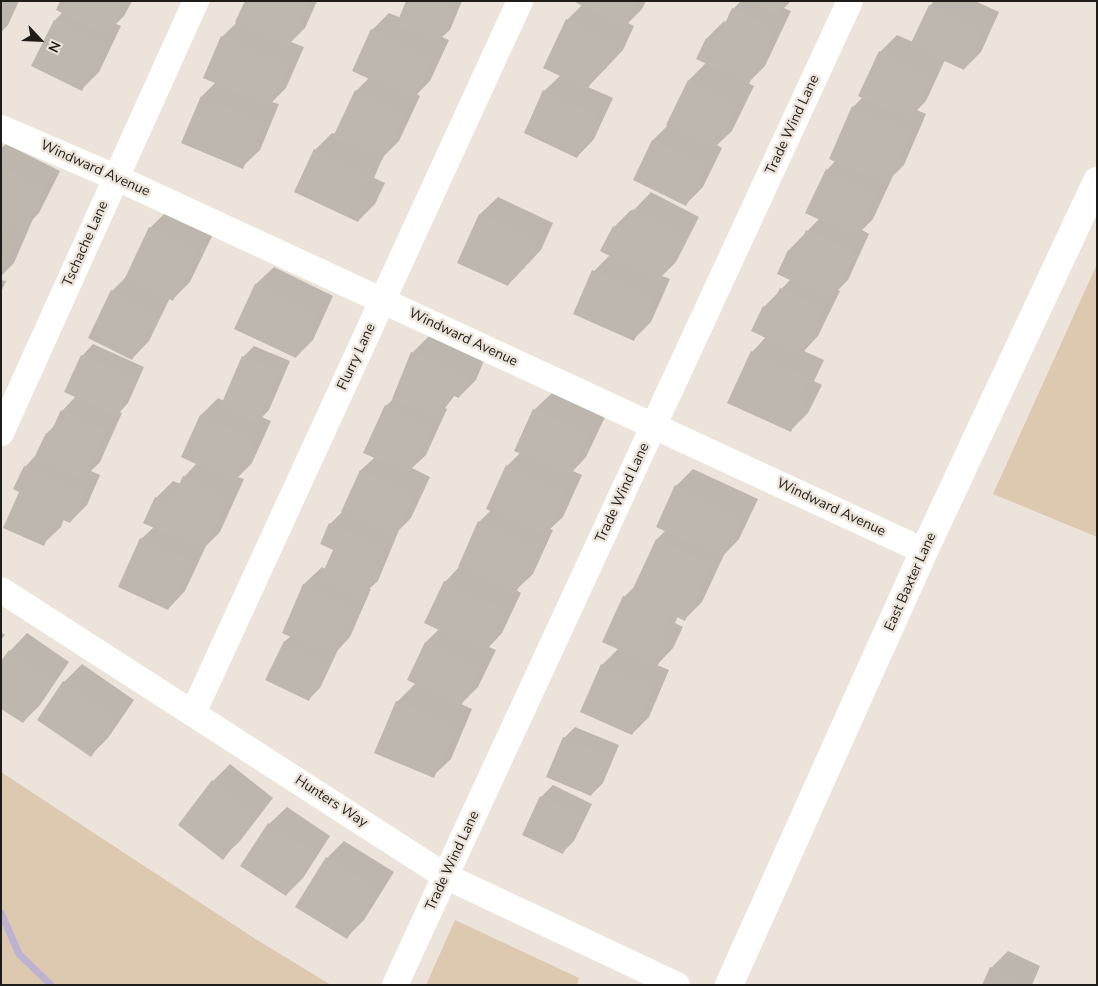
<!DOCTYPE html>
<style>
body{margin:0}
#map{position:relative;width:1098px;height:986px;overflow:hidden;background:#ece4da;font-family:"Nunito Sans",sans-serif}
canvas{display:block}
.frame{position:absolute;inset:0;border:2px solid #1f1d19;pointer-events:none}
.north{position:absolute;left:15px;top:15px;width:50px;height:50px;-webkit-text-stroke:4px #ece4da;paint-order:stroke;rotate:115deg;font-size:14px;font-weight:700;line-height:20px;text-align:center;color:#1f1d19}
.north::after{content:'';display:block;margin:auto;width:18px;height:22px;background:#1f1d19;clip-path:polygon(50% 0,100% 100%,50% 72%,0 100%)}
</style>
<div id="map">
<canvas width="1098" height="986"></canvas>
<div class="frame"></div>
<div class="north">N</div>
</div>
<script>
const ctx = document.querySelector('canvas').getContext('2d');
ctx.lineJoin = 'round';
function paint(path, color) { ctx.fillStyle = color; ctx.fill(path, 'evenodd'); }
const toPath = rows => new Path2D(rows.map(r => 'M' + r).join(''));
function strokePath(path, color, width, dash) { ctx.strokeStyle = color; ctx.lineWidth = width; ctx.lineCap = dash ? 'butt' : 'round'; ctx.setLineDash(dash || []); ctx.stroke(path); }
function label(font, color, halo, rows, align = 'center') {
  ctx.font = font + ' "Nunito Sans",sans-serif'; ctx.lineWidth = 5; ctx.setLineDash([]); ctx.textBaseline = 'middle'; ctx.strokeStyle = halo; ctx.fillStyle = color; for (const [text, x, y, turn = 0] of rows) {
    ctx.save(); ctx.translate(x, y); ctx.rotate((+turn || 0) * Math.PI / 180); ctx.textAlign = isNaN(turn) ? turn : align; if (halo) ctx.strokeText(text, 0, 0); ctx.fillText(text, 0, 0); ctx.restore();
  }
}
const green = toPath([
 [1097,264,1097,537,993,494],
 [1,772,254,938,331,985,1,985],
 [455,920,579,978,577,985,426,985]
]);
const shadow = toPath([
 [1,1,19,1,8,25,1,32],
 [62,1,132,1,124,16,116,24,121,26,99,72,82,89,33,65,55,20,63,12],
 [246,1,317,1,305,28,291,42,304,47,286,88,272,102,279,104,260,150,242,167,202,96,216,82,222,37,236,23],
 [408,1,462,1,450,30,442,37,449,40,430,81,417,94,420,96,399,141,383,157,374,178,385,183,375,204,358,221,315,150,332,133,336,134,356,91,369,78,372,30,389,13,401,18],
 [575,1,646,1,642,9,628,23,634,26,623,50,588,87,613,98,594,139,577,157,544,91,561,75,567,20,582,5],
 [741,1,791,1,784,8,791,11,765,66,748,83,754,86,732,131,717,145,722,148,703,187,686,204,634,180,653,140,668,125,689,80,706,63,707,38,724,21,727,23,733,9],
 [934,1,975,1,999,12,981,52,964,69,945,60,926,101,917,110,926,114,904,165,893,176,873,219,862,230,869,234,848,280,838,290,840,291,818,336,804,351,824,360,814,381,822,385,808,413,791,430,752,352,766,337,764,307,791,279,789,250,819,219,827,170,836,160,853,107,863,97,880,52,897,35,913,42,930,6],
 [6,144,60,171,39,213,33,219,14,263,1,276,1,148],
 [651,192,699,217,676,262,662,276,670,279,651,322,634,339,594,271,610,255,614,227,631,210,633,211],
 [498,197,553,223,541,250,508,285,458,262,480,214],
 [167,211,214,232,190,282,173,299,170,298,149,341,132,359,112,291,128,275,150,228],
 [274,267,333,296,313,340,296,357,236,328,256,284],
 [1,280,6,281,1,292],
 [430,335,485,358,476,380,459,397,455,395,445,408,447,409,426,455,412,468,430,477,411,518,399,530,378,581,369,589,371,589,350,637,338,650,320,688,309,699,285,641,291,636,283,632,304,584,322,567,326,569,335,550,330,524,343,511,361,470,375,457,386,406,393,399,412,353],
 [93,344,144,367,128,403,120,412,122,413,100,462,91,471,100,475,87,505,70,522,64,519,61,527,43,544,21,491,25,467,37,454,47,433,56,424,62,411,76,396,82,356],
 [254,346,290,361,269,410,262,417,271,421,252,463,238,477,244,479,220,532,206,546,185,591,168,609,141,539,154,527,156,498,173,481,181,484,184,477,197,463,183,457,201,415,218,398,224,401,243,357],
 [552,393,605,417,586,457,573,471,582,475,563,517,550,529,553,530,533,574,516,590,521,593,502,633,489,647,496,650,478,687,461,704,472,709,451,759,433,776,397,702,416,683,409,679,426,642,439,629,445,582,460,566,479,522,491,510,507,466,521,452,534,410],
 [693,469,758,499,739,539,724,555,702,602,685,619,678,616,675,623,683,627,673,648,657,665,669,670,649,717,632,734,602,665,619,648,624,597,636,585,657,539,666,530,676,486],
 [1,632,5,635,1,640],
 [27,633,69,662,40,705,23,722,10,651],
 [82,664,134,700,108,738,91,755,39,720,64,682],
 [575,727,619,745,603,783,591,795,564,738],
 [230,764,273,798,240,841,222,858,213,781],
 [553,785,592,804,574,841,562,853,541,797],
 [287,807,330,836,303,878,286,895,242,866,269,824],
 [344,841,394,872,364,920,347,937,327,858],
 [1008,951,1040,966,1032,985,983,985,991,968]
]);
const stream = toPath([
 [1,913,19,954,51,985]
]);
const building = toPath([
 [60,1,124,1,107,35,56,10],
 [245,1,309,1,288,47,235,22],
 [406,1,439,1,453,7,438,43,396,25],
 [573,1,633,1,637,3,625,28],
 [746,1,785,1,779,15],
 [1,3,8,6,1,22],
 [929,5,983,29,964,70,910,45],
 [732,8,775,29,749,84,696,59,706,38,716,43],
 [566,19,618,43,606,69,598,65,588,89,543,68],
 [54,20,105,44,82,91,31,66],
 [371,29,432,58,413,99,352,71],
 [221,36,288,64,269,106,203,78],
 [879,51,930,76,909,120,858,96],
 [688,80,737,104,715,149,666,125],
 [355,90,404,113,382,160,333,137],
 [543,90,597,116,577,158,524,133],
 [201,96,263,122,243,169,181,143],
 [852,106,910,131,887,184,829,159],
 [652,140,706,165,686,206,633,180],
 [314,149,368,175,358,195,368,200,358,222,294,192],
 [1,167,44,188,22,232,1,221],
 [826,169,877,193,856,237,805,213],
 [633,209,683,234,659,281,600,251,613,226,622,231],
 [479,214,537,240,524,269,517,266,508,286,457,263],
 [149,227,197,250,173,301,125,278],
 [806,230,853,251,831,299,777,274,788,250,796,253],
 [1,232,16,238,1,273],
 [592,270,653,297,634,341,573,314],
 [255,284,317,313,296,358,234,329],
 [780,288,823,309,801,355,751,331,763,306,770,309],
 [111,290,156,312,132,360,88,338],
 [751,351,807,377,797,398,805,402,791,432,727,403],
 [411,352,468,376,459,398,447,393,436,418,392,399],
 [81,355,134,379,117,416,64,392],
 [242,356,279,372,258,423,220,407],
 [385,405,431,426,409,473,363,453],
 [533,409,588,434,569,476,514,451],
 [61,410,106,430,83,480,34,458,46,433,50,434],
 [200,415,254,439,235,482,181,457],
 [506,465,565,492,546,535,486,509],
 [24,466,84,492,70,523,57,517,44,546,3,528,19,492,13,489],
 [360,470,414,494,394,537,341,512],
 [183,476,227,496,203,550,143,523,155,497,170,504],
 [675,485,742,517,722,558,656,527],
 [478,521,536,548,516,593,458,567],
 [329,523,384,548,361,599,319,581,333,550,320,544],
 [140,538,191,561,168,610,118,587],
 [656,539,711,564,685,621,630,595],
 [444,581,505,610,485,652,424,623],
 [303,584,355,607,333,656,282,633],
 [623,596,669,617,659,640,667,644,657,667,602,642],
 [284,641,328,662,309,701,265,680],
 [425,642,479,667,461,706,407,680],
 [9,650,52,679,23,723,1,709,1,661],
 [601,664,653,687,632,735,580,712],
 [63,681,118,718,91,757,37,720],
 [396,701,456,727,434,778,374,753],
 [563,737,609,757,591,796,546,777],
 [212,780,257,815,223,860,178,825],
 [540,796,581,815,563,854,522,835],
 [268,823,314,853,286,896,240,866],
 [326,857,378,889,347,939,295,907],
 [990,967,1024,983,1023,985,982,985]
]);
const minor = toPath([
 [1,128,117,178,924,551],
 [1,433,196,1],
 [1,590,445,876,677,985],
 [193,713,520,1],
 [395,985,850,1]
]);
const secondary = toPath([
 [729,985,924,551,1097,181]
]);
const streetNames = [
 ["Trade Wind Lane",793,125,-65],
 ["Windward Avenue",95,169,24],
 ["Tschache Lane",86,244,-66],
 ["Windward Avenue",463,338,25],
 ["Flurry Lane",357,357,-65],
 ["Trade Wind Lane",623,493,-65],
 ["Windward Avenue",831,508,25],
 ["East Baxter Lane",911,582,-66],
 ["Hunters Way",331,802,33],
 ["Trade Wind Lane",453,861,-65]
];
paint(green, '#ddc9af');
paint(shadow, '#0003');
strokePath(stream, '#bdb2d1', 7);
paint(building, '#beb7ad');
strokePath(minor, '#fff', 26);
strokePath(secondary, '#fff', 28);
label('14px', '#1f1d19', '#ece4da', streetNames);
</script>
